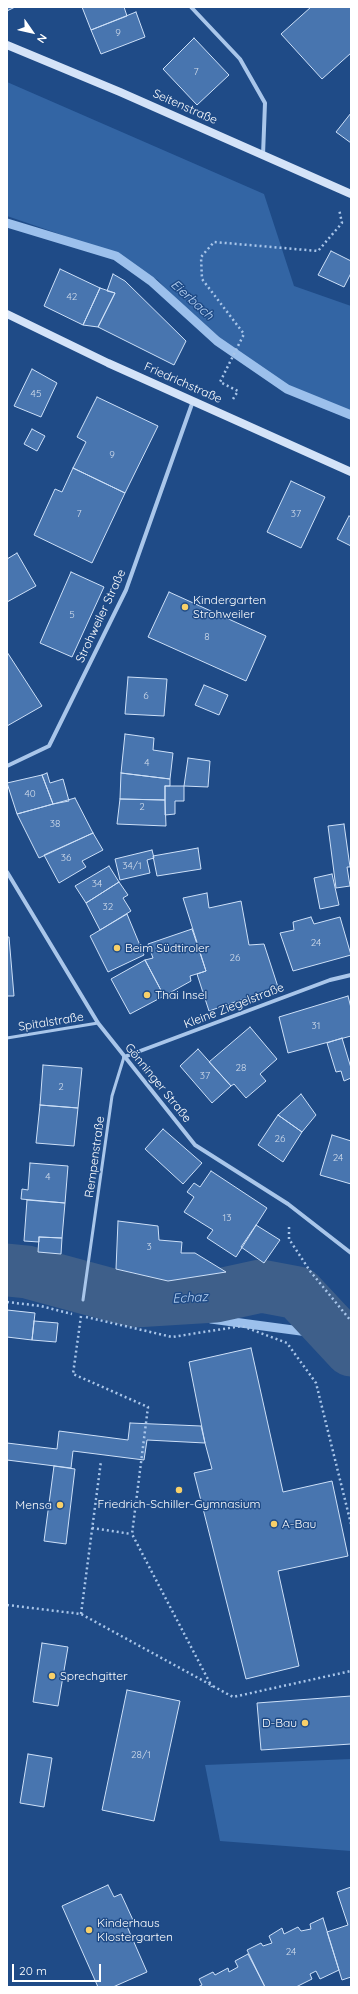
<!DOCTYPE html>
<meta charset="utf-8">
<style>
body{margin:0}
#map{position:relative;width:358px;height:1994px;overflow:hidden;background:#1f4b87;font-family:Quicksand,sans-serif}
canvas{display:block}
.frame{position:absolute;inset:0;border:8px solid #fff;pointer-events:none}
.north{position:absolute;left:12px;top:12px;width:40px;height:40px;-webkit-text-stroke:3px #1f4b87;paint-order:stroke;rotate:124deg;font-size:11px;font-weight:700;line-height:16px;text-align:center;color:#fff}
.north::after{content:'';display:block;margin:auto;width:14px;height:18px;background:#fff;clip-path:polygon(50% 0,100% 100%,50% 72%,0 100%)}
.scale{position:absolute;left:12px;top:1964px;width:89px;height:18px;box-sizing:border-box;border:2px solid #fff;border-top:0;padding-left:5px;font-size:12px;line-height:14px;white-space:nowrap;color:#fff;-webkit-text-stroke:3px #1f4b87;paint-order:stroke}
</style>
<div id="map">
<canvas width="358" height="1994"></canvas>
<div class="frame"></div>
<div class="north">N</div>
<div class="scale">20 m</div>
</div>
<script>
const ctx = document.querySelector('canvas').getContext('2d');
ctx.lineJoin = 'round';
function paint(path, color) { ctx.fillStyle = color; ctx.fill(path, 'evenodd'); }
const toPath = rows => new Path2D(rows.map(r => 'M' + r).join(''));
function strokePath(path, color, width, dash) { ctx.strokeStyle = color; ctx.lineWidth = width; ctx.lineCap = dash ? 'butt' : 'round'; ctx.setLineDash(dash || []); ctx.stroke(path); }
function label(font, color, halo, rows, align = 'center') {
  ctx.font = font + ' Quicksand,sans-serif'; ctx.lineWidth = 3; ctx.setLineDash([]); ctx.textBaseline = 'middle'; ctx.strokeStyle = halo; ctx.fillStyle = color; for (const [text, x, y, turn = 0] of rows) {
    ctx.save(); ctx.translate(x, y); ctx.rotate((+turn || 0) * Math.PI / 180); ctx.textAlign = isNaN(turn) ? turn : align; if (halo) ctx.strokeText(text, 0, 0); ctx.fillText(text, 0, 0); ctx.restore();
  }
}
const green = toPath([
 [7,82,264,194,294,286,351,306,351,419,311,404,215,344,158,280,68,237,7,216],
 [351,1759,351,1851,220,1841,205,1765]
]);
const stream = toPath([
 [7,223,116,256,151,281,217,341,287,389,351,415],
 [189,1297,211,1319,338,1336]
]);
const river = toPath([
 [7,1270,27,1272,134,1301,215,1296,261,1286,298,1293,351,1350]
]);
const building = toPath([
 [7,7,15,7,7,11,7,7],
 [82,7,124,7,127,16,91,30,82,7],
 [311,7,351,7,351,53,322,79,281,34,311,7],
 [136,12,145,37,101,54,91,30,136,12],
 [194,38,229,75,197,105,163,69,194,38],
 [351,113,351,143,336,132,351,113],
 [331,251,351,261,351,273,344,287,318,275,331,251],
 [60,269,100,288,83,325,44,306,60,269],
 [113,274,125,281,186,341,174,365,98,327,115,293,107,291,113,274],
 [100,288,115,293,98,327,83,325,100,288],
 [32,369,57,383,41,417,14,406,32,369],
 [97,397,158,426,125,493,73,468,86,442,77,437,97,397],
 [32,429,45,436,37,451,24,444,32,429],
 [73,468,125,493,92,563,34,535,55,489,62,492,73,468],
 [291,481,325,497,301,548,267,532,291,481],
 [349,516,351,517,351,546,337,539,349,516],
 [17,553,36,586,7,602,7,559,17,553],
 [71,572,104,587,72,657,40,643,71,572],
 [169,592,266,636,246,681,148,637,169,592],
 [7,652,42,706,7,726,7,652],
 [128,677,167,679,164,716,125,714,128,677],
 [204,685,228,695,219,715,195,705,204,685],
 [125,734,154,738,153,750,173,753,170,779,121,773,125,734],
 [188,758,210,761,208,787,184,786,188,758],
 [47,773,50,783,63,779,69,801,53,804,42,775,47,773],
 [121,773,170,779,170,786,165,786,165,800,120,799,121,773],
 [42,775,53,804,17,814,7,783,42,775],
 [165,786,184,786,184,801,175,801,175,814,165,815,165,786],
 [75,798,93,833,39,858,17,814,75,798],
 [120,799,165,800,166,826,117,824,120,799],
 [344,824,350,867,347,867,350,886,336,888,328,826,344,824],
 [93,833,103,850,82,861,86,867,59,883,44,855,93,833],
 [198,848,201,869,157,876,153,856,198,848],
 [152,850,154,858,147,860,150,873,120,880,115,859,152,850],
 [109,866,119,882,86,903,75,886,109,866],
 [332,874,339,905,320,909,314,878,332,874],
 [119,882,128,895,123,898,131,911,100,930,86,903,119,882],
 [207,893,209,908,241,901,249,945,264,944,278,987,209,1011,197,974,206,971,183,898,207,893],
 [127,914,144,955,108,972,90,936,127,914],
 [311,917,314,924,340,917,351,955,293,971,280,933,294,930,293,922,311,917],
 [192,929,206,971,190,976,191,981,164,996,145,960,153,958,148,944,192,929],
 [7,937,9,937,14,996,7,996,7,937],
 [145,960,164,996,130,1014,111,979,145,960],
 [348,996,351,1008,351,1036,288,1053,279,1017,348,996],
 [250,1027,277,1059,260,1074,266,1081,246,1098,234,1084,231,1086,209,1062,250,1027],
 [342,1038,351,1068,351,1078,344,1081,341,1071,336,1072,327,1043,342,1038],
 [198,1049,231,1086,212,1103,180,1066,198,1049],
 [43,1065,82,1068,78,1108,40,1105,43,1065],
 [301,1094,316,1115,302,1132,278,1115,301,1094],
 [40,1105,78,1108,74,1146,36,1143,40,1105],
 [278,1115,302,1132,283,1162,258,1145,278,1115],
 [163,1129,202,1163,183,1184,145,1149,163,1129],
 [332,1135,351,1141,351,1184,320,1175,332,1135],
 [30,1163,68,1166,65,1203,21,1199,22,1189,28,1190,30,1163],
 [211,1171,267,1208,236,1257,207,1238,213,1230,184,1212,194,1197,187,1192,194,1183,200,1187,211,1171],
 [27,1200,65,1203,62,1238,39,1237,39,1242,24,1241,27,1200],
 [118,1221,158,1226,159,1240,182,1242,181,1253,195,1253,226,1272,168,1281,116,1269,118,1221],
 [256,1225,280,1240,264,1263,241,1247,256,1225],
 [39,1237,62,1238,61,1254,38,1252,39,1237],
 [7,1310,35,1313,32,1340,7,1337,7,1310],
 [34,1321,58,1323,56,1342,32,1340,34,1321],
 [251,1348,283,1492,332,1481,348,1556,278,1571,299,1666,246,1679,194,1473,212,1469,205,1443,189,1362,251,1348],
 [130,1423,201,1426,205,1443,147,1440,144,1460,73,1451,71,1468,7,1460,7,1443,57,1449,59,1431,128,1440,130,1423],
 [54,1466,75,1469,66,1544,44,1541,54,1466],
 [42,1643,68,1647,58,1706,33,1702,42,1643],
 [127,1690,180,1701,154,1821,102,1810,127,1690],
 [351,1696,351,1744,261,1750,257,1703,351,1696],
 [28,1754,52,1758,44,1807,20,1803,28,1754],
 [108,1885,114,1897,121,1894,133,1920,126,1924,147,1972,113,1987,98,1987,62,1906,108,1885],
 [351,1887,351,1977,342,1980,327,1932,348,1925,337,1892,351,1887],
 [323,1918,339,1970,320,1979,316,1971,310,1974,312,1979,296,1987,265,1987,247,1950,261,1943,263,1946,272,1943,269,1936,282,1928,284,1934,298,1927,301,1931,311,1929,310,1924,323,1918],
 [248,1954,265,1987,198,1987,202,1985,199,1979,213,1972,215,1975,228,1968,229,1972,238,1967,235,1961,248,1954]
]);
const path = toPath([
 [233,399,238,391,220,382,244,334,202,279,201,257,214,242,318,251,342,223,339,209],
 [289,1227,289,1239,310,1271,351,1321],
 [7,1302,41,1306,72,1314],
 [81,1316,73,1374,148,1407,132,1534,212,1687],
 [86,1317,172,1337,242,1326,287,1343,316,1383,351,1524],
 [92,1528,131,1534],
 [7,1605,81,1614,233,1697,351,1671],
 [81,1614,101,1461]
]);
const service = toPath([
 [7,1038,98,1023],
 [83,1300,112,1096,124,1057]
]);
const minor = toPath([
 [191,7,240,59,265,103,263,155],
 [7,766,49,746,126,590,193,401],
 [7,872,98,1023,195,1145,288,1204,351,1253],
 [124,1057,330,980,351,975]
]);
const secondary = toPath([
 [7,45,120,92,351,194],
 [7,314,108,363,351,472]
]);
const markers = [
 [185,607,4,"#f8d069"],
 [117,948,4,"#f8d069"],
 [147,995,4,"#f8d069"],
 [179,1490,4,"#f8d069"],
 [60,1505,4,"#f8d069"],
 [274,1524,4,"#f8d069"],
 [52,1676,4,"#f8d069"],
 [305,1723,4,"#f8d069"],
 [89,1930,4,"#f8d069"]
];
const numberNames = [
 ["9",118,33],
 ["7",196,72],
 ["42",72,297],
 ["45",36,394],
 ["9",112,455],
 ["7",79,514],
 ["37",296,514],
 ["5",72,615],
 ["8",207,637],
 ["6",146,696],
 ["4",147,763],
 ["40",30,794],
 ["2",142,807],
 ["38",55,824],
 ["36",66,858],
 ["34/1",132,866],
 ["34",97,884],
 ["32",108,907],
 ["24",316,943],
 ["26",235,958],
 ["31",316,1026],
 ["28",241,1068],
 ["37",205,1076],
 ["2",61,1087],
 ["26",280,1139],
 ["24",338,1158],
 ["4",48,1177],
 ["13",227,1218],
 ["3",149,1247],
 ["28/1",141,1755],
 ["24",291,1952]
];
const streetNames = [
 ["Seitenstraße",185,107,24],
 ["Friedrichstraße",183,383,24],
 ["Strohweiler Straße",101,616,-65],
 ["Kleine Ziegelstraße",234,1006,-21],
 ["Spitalstraße",51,1022,-9],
 ["Gönninger Straße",158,1083,51],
 ["Rempenstraße",95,1157,-82]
];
const poiNames = [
 ["Kindergarten",193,600],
 ["Strohweiler",193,614],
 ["Beim Südtiroler",125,948],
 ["Thai Insel",155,995],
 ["Friedrich-Schiller-Gymnasium",179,1504,"center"],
 ["Mensa",52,1505,"right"],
 ["A-Bau",282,1524],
 ["Sprechgitter",60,1676],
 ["D-Bau",297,1723,"right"],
 ["Kinderhaus",97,1923],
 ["Klostergarten",97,1937]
];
const waterNames = [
 ["Eierbach",192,300,42],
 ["Echaz",190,1298,-3]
];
paint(green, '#3365a4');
strokePath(stream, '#9cc0ec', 9);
strokePath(river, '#3e5f8a', 53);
paint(building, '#4875af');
strokePath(building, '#cde0f8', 1);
strokePath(path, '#a9c6ea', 2.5, [2, 3]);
strokePath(service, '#a9c6ea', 3);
strokePath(minor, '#a9c6ea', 4);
strokePath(secondary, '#d4e3f8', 8);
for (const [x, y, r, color] of markers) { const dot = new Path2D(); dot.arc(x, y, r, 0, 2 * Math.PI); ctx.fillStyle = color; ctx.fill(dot); strokePath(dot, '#1f4b87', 1.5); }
label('10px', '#d1dceb', null, numberNames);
label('12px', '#fff', '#1f4b87', streetNames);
label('12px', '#fff', '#1f4b87', poiNames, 'left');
label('italic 13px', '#b4d0f2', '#1f4b87', waterNames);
</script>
